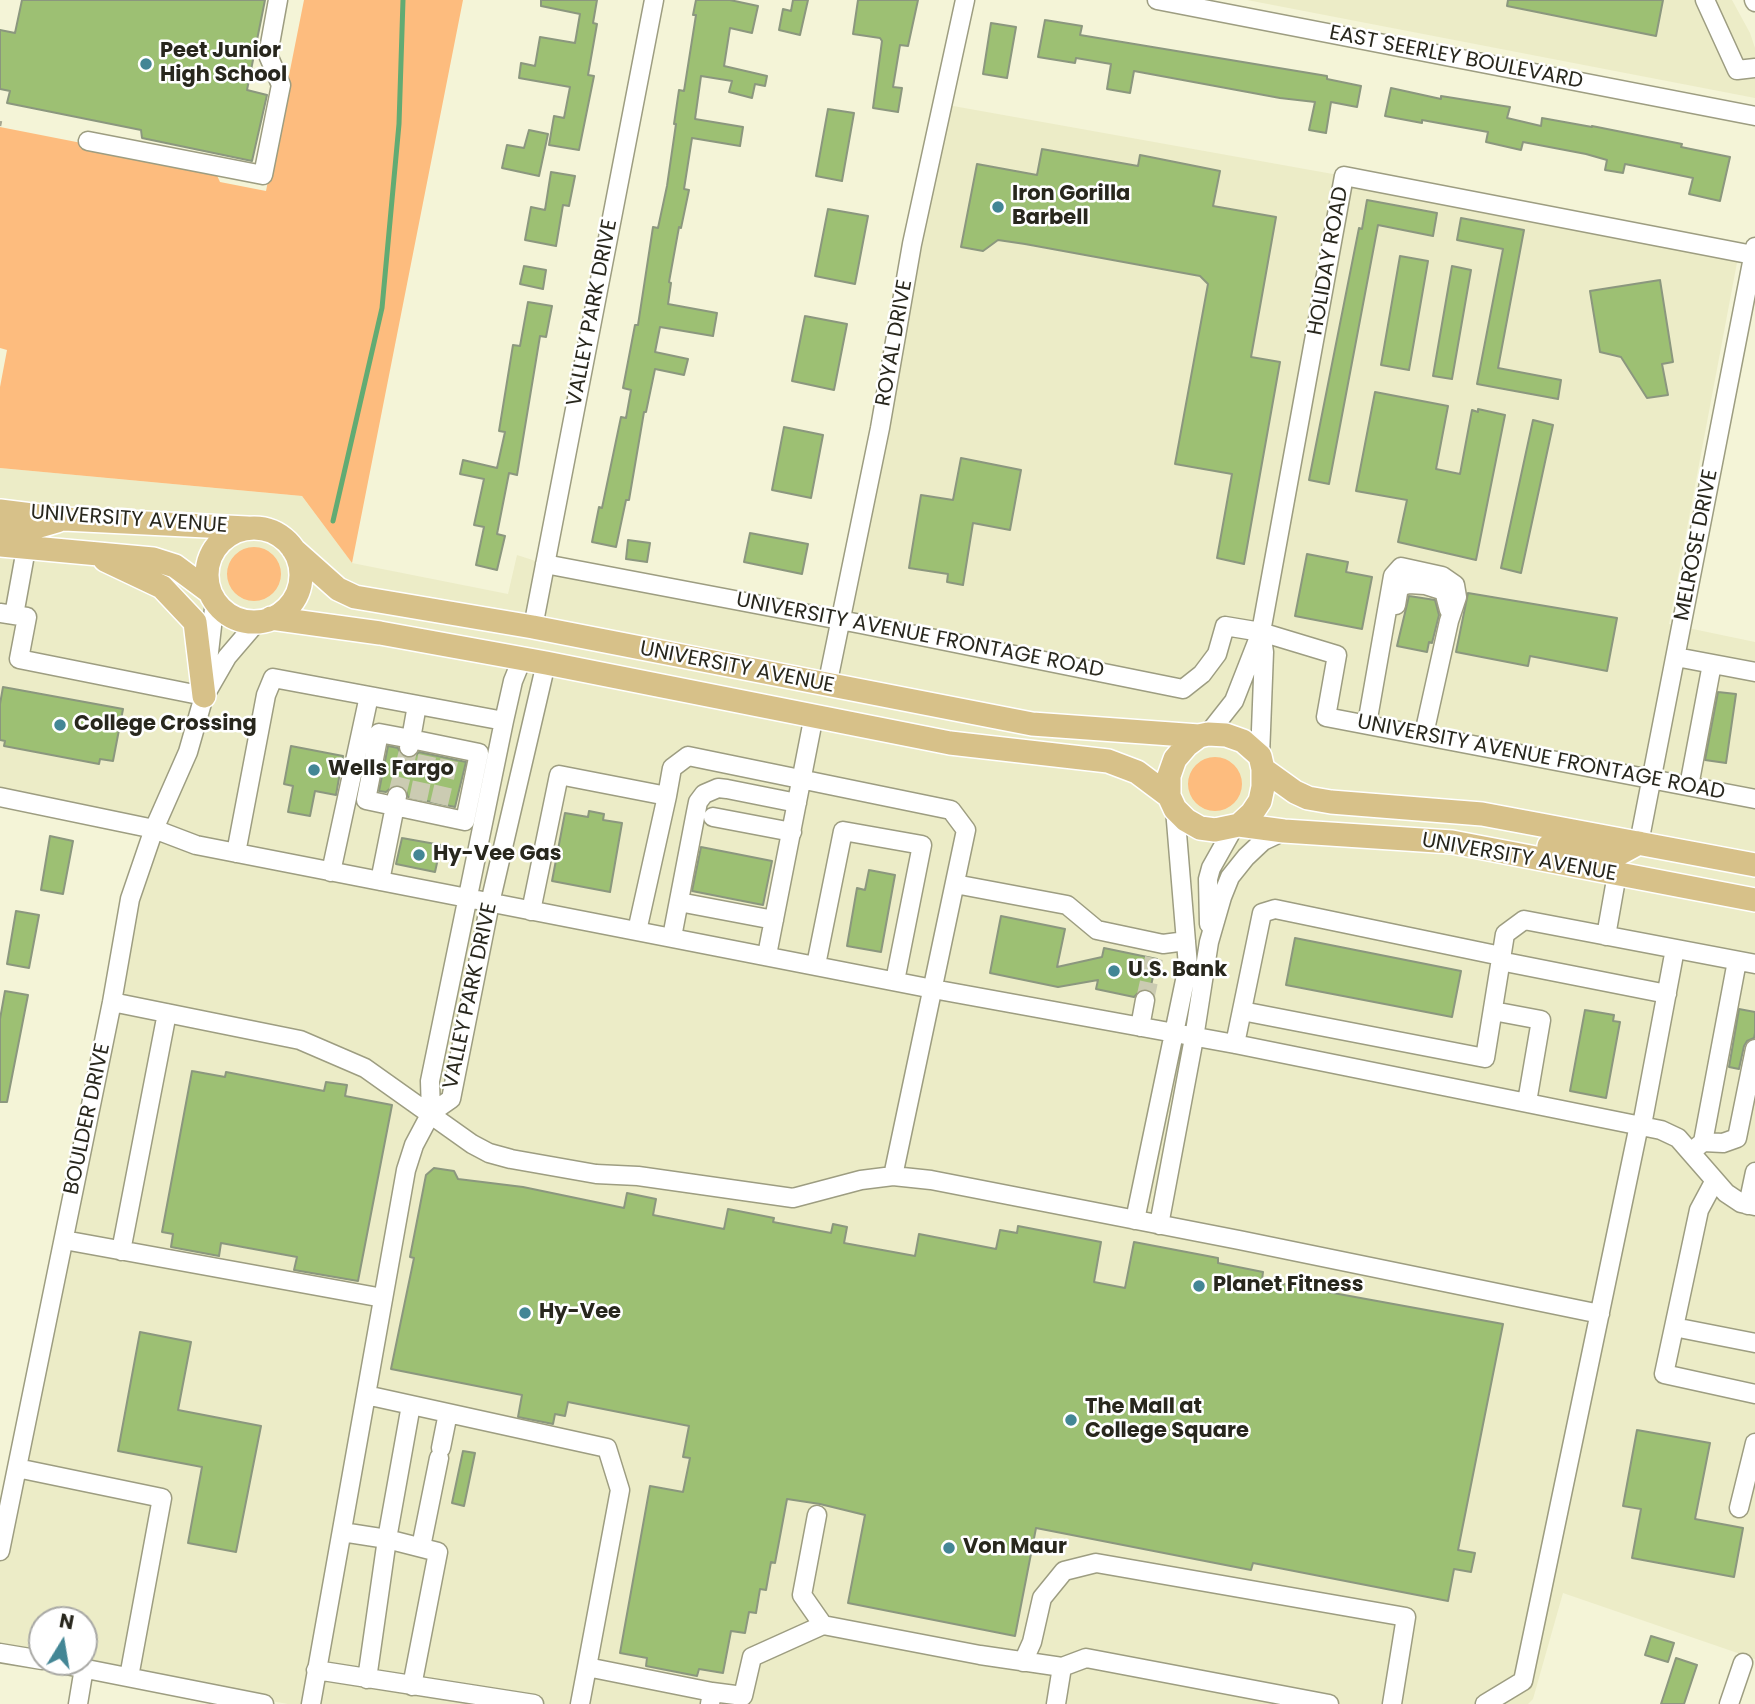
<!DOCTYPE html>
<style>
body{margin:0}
#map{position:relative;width:1755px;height:1704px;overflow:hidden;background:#f4f4d7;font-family:Poppins,sans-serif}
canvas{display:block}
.north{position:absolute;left:28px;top:1606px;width:70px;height:70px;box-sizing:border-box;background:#fff;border:2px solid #a9a9a5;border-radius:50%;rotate:11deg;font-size:19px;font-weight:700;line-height:28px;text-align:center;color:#28271d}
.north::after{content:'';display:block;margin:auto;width:24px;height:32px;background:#438695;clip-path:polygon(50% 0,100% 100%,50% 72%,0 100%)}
</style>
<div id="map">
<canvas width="1755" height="1704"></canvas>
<div class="north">N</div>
</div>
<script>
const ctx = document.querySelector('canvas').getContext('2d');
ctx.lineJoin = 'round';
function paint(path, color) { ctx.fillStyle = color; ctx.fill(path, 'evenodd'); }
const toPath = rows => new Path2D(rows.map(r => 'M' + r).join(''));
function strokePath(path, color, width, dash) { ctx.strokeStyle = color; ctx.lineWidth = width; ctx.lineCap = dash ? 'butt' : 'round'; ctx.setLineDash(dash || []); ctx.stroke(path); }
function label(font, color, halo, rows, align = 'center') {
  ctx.font = font + ' Poppins,sans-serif'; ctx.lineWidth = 5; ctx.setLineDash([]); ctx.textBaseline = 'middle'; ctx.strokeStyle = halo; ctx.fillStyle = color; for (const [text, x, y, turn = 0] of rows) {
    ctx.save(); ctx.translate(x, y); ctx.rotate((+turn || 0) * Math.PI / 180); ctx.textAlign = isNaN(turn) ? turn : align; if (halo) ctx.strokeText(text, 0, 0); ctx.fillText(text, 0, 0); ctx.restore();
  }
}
const built = toPath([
 [1247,0,1732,0,1750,33,1755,48,1755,98],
 [942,104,1344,176,1739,252,1669,624,1755,642,1755,1659,1563,1593,1533,1699,1528,1704,288,1704,51,1662,84,1662,84,1620,42,1620,42,1660,0,1653,0,1551,112,1002,154,829,0,796,0,468,302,496,352,563,508,594,517,555,545,564,840,619]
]);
const green = toPath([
 [304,0,463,0,352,563,302,496,0,468,0,387,7,350,0,348,0,127,214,169,220,182,266,191],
 '227 574a27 27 0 1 1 54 0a27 27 0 1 1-54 0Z',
 '1188 784a27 27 0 1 1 54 0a27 27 0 1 1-54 0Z'
]);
const stream = toPath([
 [333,521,382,308,399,124,403,0]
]);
const building = toPath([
 [22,0,265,0,247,90,267,95,252,161,142,138,141,130,7,103,10,91,0,89,0,30,15,33,22,0],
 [541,0,597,0,593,23,597,24,588,75,594,76,579,150,549,145,554,116,564,118,570,87,519,78,521,63,535,66,540,37,575,43,580,14,541,6,541,0],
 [696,0,730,0,758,6,752,33,730,28,724,66,767,76,765,86,755,84,752,98,729,92,732,81,701,76,695,119,743,127,740,146,692,138,684,189,689,190,681,228,679,227,669,282,671,283,668,304,717,313,713,336,660,327,655,352,688,359,684,375,655,369,646,412,644,412,629,500,626,500,616,547,592,542,599,507,602,508,621,417,626,418,631,390,623,388,635,325,638,325,653,227,658,228,667,186,676,124,674,124,679,90,684,91,696,15,693,15,696,0],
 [793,0,808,0,800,35,779,30,783,9,791,11,793,0],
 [858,0,918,0,908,46,900,45,893,87,902,88,898,112,873,108,882,41,880,38,853,34,858,0],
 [1508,0,1663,0,1656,36,1507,6,1508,0],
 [1045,20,1082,26,1080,35,1327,76,1327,79,1361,86,1357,107,1331,102,1326,133,1309,130,1315,102,1280,98,1134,71,1130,93,1107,89,1111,64,1076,58,1075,63,1038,57,1045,20],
 [991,23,1016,27,1007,78,983,74,991,23],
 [1391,88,1441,99,1441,96,1510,107,1507,118,1541,126,1542,118,1592,127,1592,126,1682,144,1681,147,1730,157,1720,201,1689,194,1693,178,1625,164,1623,173,1605,170,1607,160,1586,154,1523,142,1521,150,1486,142,1488,132,1422,120,1422,123,1385,116,1391,88],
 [828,109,854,113,842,181,816,176,828,109],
 [529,130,548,134,539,176,502,168,507,145,524,148,529,130],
 [1042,149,1138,166,1140,155,1220,171,1213,206,1276,217,1251,357,1280,362,1244,564,1217,558,1232,474,1175,464,1208,284,1200,276,1025,244,998,240,983,251,961,247,977,164,1037,175,1042,149],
 [551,172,575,176,569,206,563,205,556,246,525,240,531,207,545,210,551,172],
 [1367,200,1437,213,1433,236,1378,225,1329,484,1309,480,1359,228,1362,229,1367,200],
 [828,209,868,216,855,284,815,276,828,209],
 [1461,218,1524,230,1498,368,1561,380,1558,399,1477,384,1503,249,1457,240,1461,218],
 [1400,256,1428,261,1409,370,1381,365,1400,256],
 [524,266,546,270,543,289,520,284,524,266],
 [1452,266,1471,270,1452,379,1433,376,1452,266],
 [1660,280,1673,362,1662,364,1668,395,1647,398,1621,357,1600,352,1590,291,1660,280],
 [528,302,552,306,546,337,540,336,517,475,509,473,497,534,505,536,497,570,476,565,484,527,474,525,484,479,460,474,463,460,497,468,505,432,499,431,513,345,520,346,528,302],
 [805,316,847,324,834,390,792,381,805,316],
 [1375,392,1448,406,1436,469,1460,474,1472,410,1478,412,1478,409,1505,415,1476,560,1398,542,1407,500,1356,491,1375,392],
 [1533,420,1553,425,1521,573,1501,568,1533,420],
 [784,427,823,435,811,498,772,490,784,427],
 [961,458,1021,470,1010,530,973,523,963,585,947,582,948,574,909,568,921,495,953,500,961,458],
 [750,533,808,544,802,574,744,562,750,533],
 [628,540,650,543,647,562,626,559,628,540],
 [1307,554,1348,562,1346,572,1372,577,1362,629,1295,616,1307,554],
 [1468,593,1617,618,1607,671,1530,656,1528,666,1456,652,1468,593],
 [1409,596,1435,600,1439,615,1432,643,1429,642,1427,652,1397,646,1409,596],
 [3,687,123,709,113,761,100,759,99,764,4,746,5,741,0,740,0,704,3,687],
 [1718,692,1736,694,1726,763,1705,760,1718,692],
 [291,746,343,756,336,795,315,791,310,816,288,812,293,786,284,784,291,746],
 [388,746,398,748,401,755,407,758,413,758,419,752,466,762,455,807,408,797,405,788,400,785,393,786,386,792,379,791,388,746],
 [589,811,604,814,603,820,622,823,610,892,552,881,565,813,588,817,589,811],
 [50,836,73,841,63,894,41,890,50,836],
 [402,838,441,845,435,872,396,864,402,838],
 [701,847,772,861,763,905,692,891,701,847],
 [869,870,895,875,881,952,847,946,857,888,865,890,869,870],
 [16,911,39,915,29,968,7,964,16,911],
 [1001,916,1065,929,1057,967,1102,957,1104,948,1157,959,1150,990,1141,990,1134,997,1096,989,1098,980,1058,987,990,973,1001,916],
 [1295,938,1461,971,1452,1017,1286,985,1295,938],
 [5,991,28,995,7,1102,0,1102,0,1019,5,991],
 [1739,1009,1755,1012,1755,1033,1754,1038,1747,1041,1744,1046,1739,1069,1729,1067,1739,1009],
 [1585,1010,1614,1015,1613,1021,1620,1022,1606,1098,1570,1091,1585,1010],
 [192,1071,225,1077,226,1072,324,1091,326,1082,347,1085,345,1096,392,1105,358,1281,294,1270,297,1257,221,1243,219,1256,171,1247,173,1234,162,1232,192,1071],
 [434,1168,454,1171,458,1179,523,1187,624,1208,627,1193,656,1199,653,1215,724,1229,728,1209,774,1218,773,1222,831,1233,833,1224,847,1227,844,1243,915,1256,919,1234,996,1249,1000,1230,1017,1233,1018,1226,1101,1242,1094,1282,1125,1288,1134,1242,1218,1258,1218,1263,1263,1272,1262,1280,1503,1324,1458,1550,1475,1553,1471,1572,1454,1569,1448,1601,1253,1563,1251,1570,1036,1528,1015,1636,848,1603,865,1515,820,1504,787,1499,775,1563,771,1562,766,1590,760,1589,756,1613,749,1612,745,1633,731,1631,723,1673,699,1669,697,1676,646,1666,647,1658,620,1653,650,1486,683,1492,690,1458,683,1457,689,1426,568,1402,565,1416,555,1414,553,1424,518,1417,522,1395,391,1369,414,1258,410,1257,426,1175,434,1168],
 [140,1332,191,1342,178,1410,261,1426,236,1552,188,1543,202,1467,118,1451,140,1332],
 [1637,1430,1710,1443,1695,1519,1743,1528,1734,1577,1632,1558,1641,1509,1623,1506,1637,1430],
 [463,1451,475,1453,464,1506,452,1503,463,1451],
 [1651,1636,1674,1643,1668,1662,1645,1655,1651,1636],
 [1676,1658,1697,1665,1684,1704,1661,1704,1676,1658]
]);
const minorTunnel = toPath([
 [397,795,409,747],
 [418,800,428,752],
 [439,804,450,757],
 [1145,1000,1154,958]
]);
const path = toPath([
 [0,126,1,121]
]);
const minor = toPath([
 [1157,0,1755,116],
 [1705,0,1737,70,1755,68],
 [1754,0,1755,2],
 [88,141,263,175,281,85,268,55,278,0],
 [545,564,861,624,1183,689,1202,674,1217,654,1225,626,1261,632,1337,655,1326,717,1755,799],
 [1396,605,1399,587,1409,584,1425,585,1444,591,1449,610],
 [0,613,27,617,19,659,204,696],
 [14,615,26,549],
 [533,627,654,0],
 [1676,657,1755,672],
 [827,686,880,428,912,244,965,0],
 [208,690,227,657,257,622],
 [1367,724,1393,576,1401,567,1442,576,1455,585,1457,597,1449,621,1424,734],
 [1208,734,1234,701,1261,632,1344,176,1753,255],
 [409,747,411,739,479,753,465,821,366,800,379,733,411,739,417,705],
 [1260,756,1264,652,1261,632],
 [1689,786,1712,664],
 [667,796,672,768,688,756,951,810,966,830,893,1176],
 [0,797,154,829,196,845,933,989,1235,1044,1661,1130,1678,1138,1726,1193,1741,1203,1755,1206],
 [713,817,792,832],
 [1639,843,1755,247],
 [236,853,266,695,273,678,504,721],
 [331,872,369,696],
 [380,881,397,796],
 [955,884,1067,905,1097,930,1163,944,1186,941],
 [679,902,774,920],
 [531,911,559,775,667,796,637,931],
 [1209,924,1208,879,1211,868,1234,827],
 [1606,936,1617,874],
 [672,937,696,812,698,802,704,794,718,788,727,789,797,803],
 [767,955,814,715],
 [1500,961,1667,994],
 [816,965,843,831,922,845,895,981],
 [112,1002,300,1040,365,1068,472,1144,489,1153,511,1159,596,1174,638,1176,793,1198,861,1180,893,1176,931,1180,1239,1240,1600,1314],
 [1242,1011,1485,1058,1505,934,1524,920,1755,964],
 [1493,1011,1541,1020,1527,1102],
 [1140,1027,1145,1000],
 [1235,1044,1262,913,1275,909,1501,956],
 [431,1113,430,1081,504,721,513,681,522,659],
 [1642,1125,1675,949],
 [1703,1142,1723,1143,1737,1138,1755,1049],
 [1691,1152,1703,1142,1737,961],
 [1714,1182,1699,1210,1664,1374,1755,1394],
 [1748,1205,1755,1172],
 [1135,1220,1188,966,1175,809],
 [1159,1225,1194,1038,1209,942,1222,897,1230,877,1246,857,1263,841,1284,831],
 [64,1240,383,1298],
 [121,1251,167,1013],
 [1674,1327,1755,1343],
 [366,1395,607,1448,620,1490,587,1667,712,1692,710,1704],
 [441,1448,448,1413],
 [17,1468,162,1498,129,1677],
 [1739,1508,1755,1443],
 [817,1515,802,1595,823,1625],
 [342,1532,387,1539,438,1552,412,1686],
 [421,1547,439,1458],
 [0,1551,112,1002,130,899,154,829,188,752,204,696,215,600],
 [0,1653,42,1660],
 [51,1662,264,1704],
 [1023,1662,1032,1642,1042,1598,1064,1571,1096,1563,1406,1617,1392,1704],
 [316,1670,534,1704],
 [367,1679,387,1539,411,1405],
 [712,1692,743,1696,752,1657,823,1625,980,1655,1062,1667,1086,1658,1329,1704],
 [78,1704,84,1668],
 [311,1704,406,1170,414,1145,431,1113,451,1099,490,903,546,663],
 [580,1704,587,1667],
 [1056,1704,1062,1667],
 [1485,1704,1523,1681,1639,1125],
 [1729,1704,1743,1663]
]);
const major = toPath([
 [0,511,64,519,247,528],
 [0,527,26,530,57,521],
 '207 575a47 47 0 1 1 94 0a47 47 0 1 1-94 0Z',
 [0,545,153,559,175,566,210,592],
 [293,549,338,589,355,597,533,627,1032,724,1199,736],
 [105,560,162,587,195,622,204,696],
 [271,618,380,633,546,663,950,743,1108,761,1137,772,1169,796],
 [1208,734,1226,735,1243,741,1260,756,1263,769,1263,787,1260,801,1252,813,1239,825,1215,830,1200,828,1186,820,1175,809,1169,796,1169,776,1175,759,1187,745,1199,736,1208,734],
 [1263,769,1295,792,1308,798,1331,802,1482,814,1755,865],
 [1239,825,1284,831,1452,842,1755,900],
 [1549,846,1615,856,1639,843]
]);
const markers = [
 [146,64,7,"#438695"],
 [998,207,7,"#438695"],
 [60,725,7,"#438695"],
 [314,770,7,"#438695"],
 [419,855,7,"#438695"],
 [1114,971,7,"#438695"],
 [1199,1286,7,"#438695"],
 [525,1313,7,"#438695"],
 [1071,1420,7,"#438695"],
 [949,1548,7,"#438695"]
];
const poiNames = [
 ["Peet Junior",160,52],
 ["High School",160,76],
 ["Iron Gorilla",1012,195],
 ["Barbell",1012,219],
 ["College Crossing",74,725],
 ["Wells Fargo",328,770],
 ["Hy-Vee Gas",433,855],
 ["U.S. Bank",1128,971],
 ["Planet Fitness",1213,1286],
 ["Hy-Vee",539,1313],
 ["The Mall at",1085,1408],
 ["College Square",1085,1432],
 ["Von Maur",963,1548]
];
const streetNames = [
 ["EAST SEERLEY BOULEVARD",1456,58,11],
 ["HOLIDAY ROAD",1329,261,-80],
 ["VALLEY PARK DRIVE",593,313,-79],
 ["ROYAL DRIVE",895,343,-80],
 ["UNIVERSITY AVENUE",129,520,4],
 ["MELROSE DRIVE",1697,545,-79],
 ["UNIVERSITY AVENUE FRONTAGE ROAD",920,636,11],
 ["UNIVERSITY AVENUE",737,668,11],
 ["UNIVERSITY AVENUE FRONTAGE ROAD",1541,758,11],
 ["UNIVERSITY AVENUE",1519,858,10],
 ["VALLEY PARK DRIVE",471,996,-78],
 ["BOULDER DRIVE",88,1119,-78]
];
paint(built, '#ececc7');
paint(green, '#fdbc7e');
strokePath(stream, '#62ab73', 5);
paint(building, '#9dc073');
strokePath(building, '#8b977e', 2);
strokePath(minorTunnel, '#cbcbb2', 18, [18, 9]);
strokePath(minor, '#9d9d81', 21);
strokePath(major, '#fff', 26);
strokePath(path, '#a7a791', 2.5, [5, 3.5]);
strokePath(minor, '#fff', 18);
strokePath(major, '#d7c189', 23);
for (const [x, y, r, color] of markers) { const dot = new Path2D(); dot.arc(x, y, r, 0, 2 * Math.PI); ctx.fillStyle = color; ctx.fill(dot); strokePath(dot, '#fff', 2.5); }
label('bold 21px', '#28271d', '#fff', poiNames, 'left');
label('21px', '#28271d', '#fff', streetNames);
</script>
